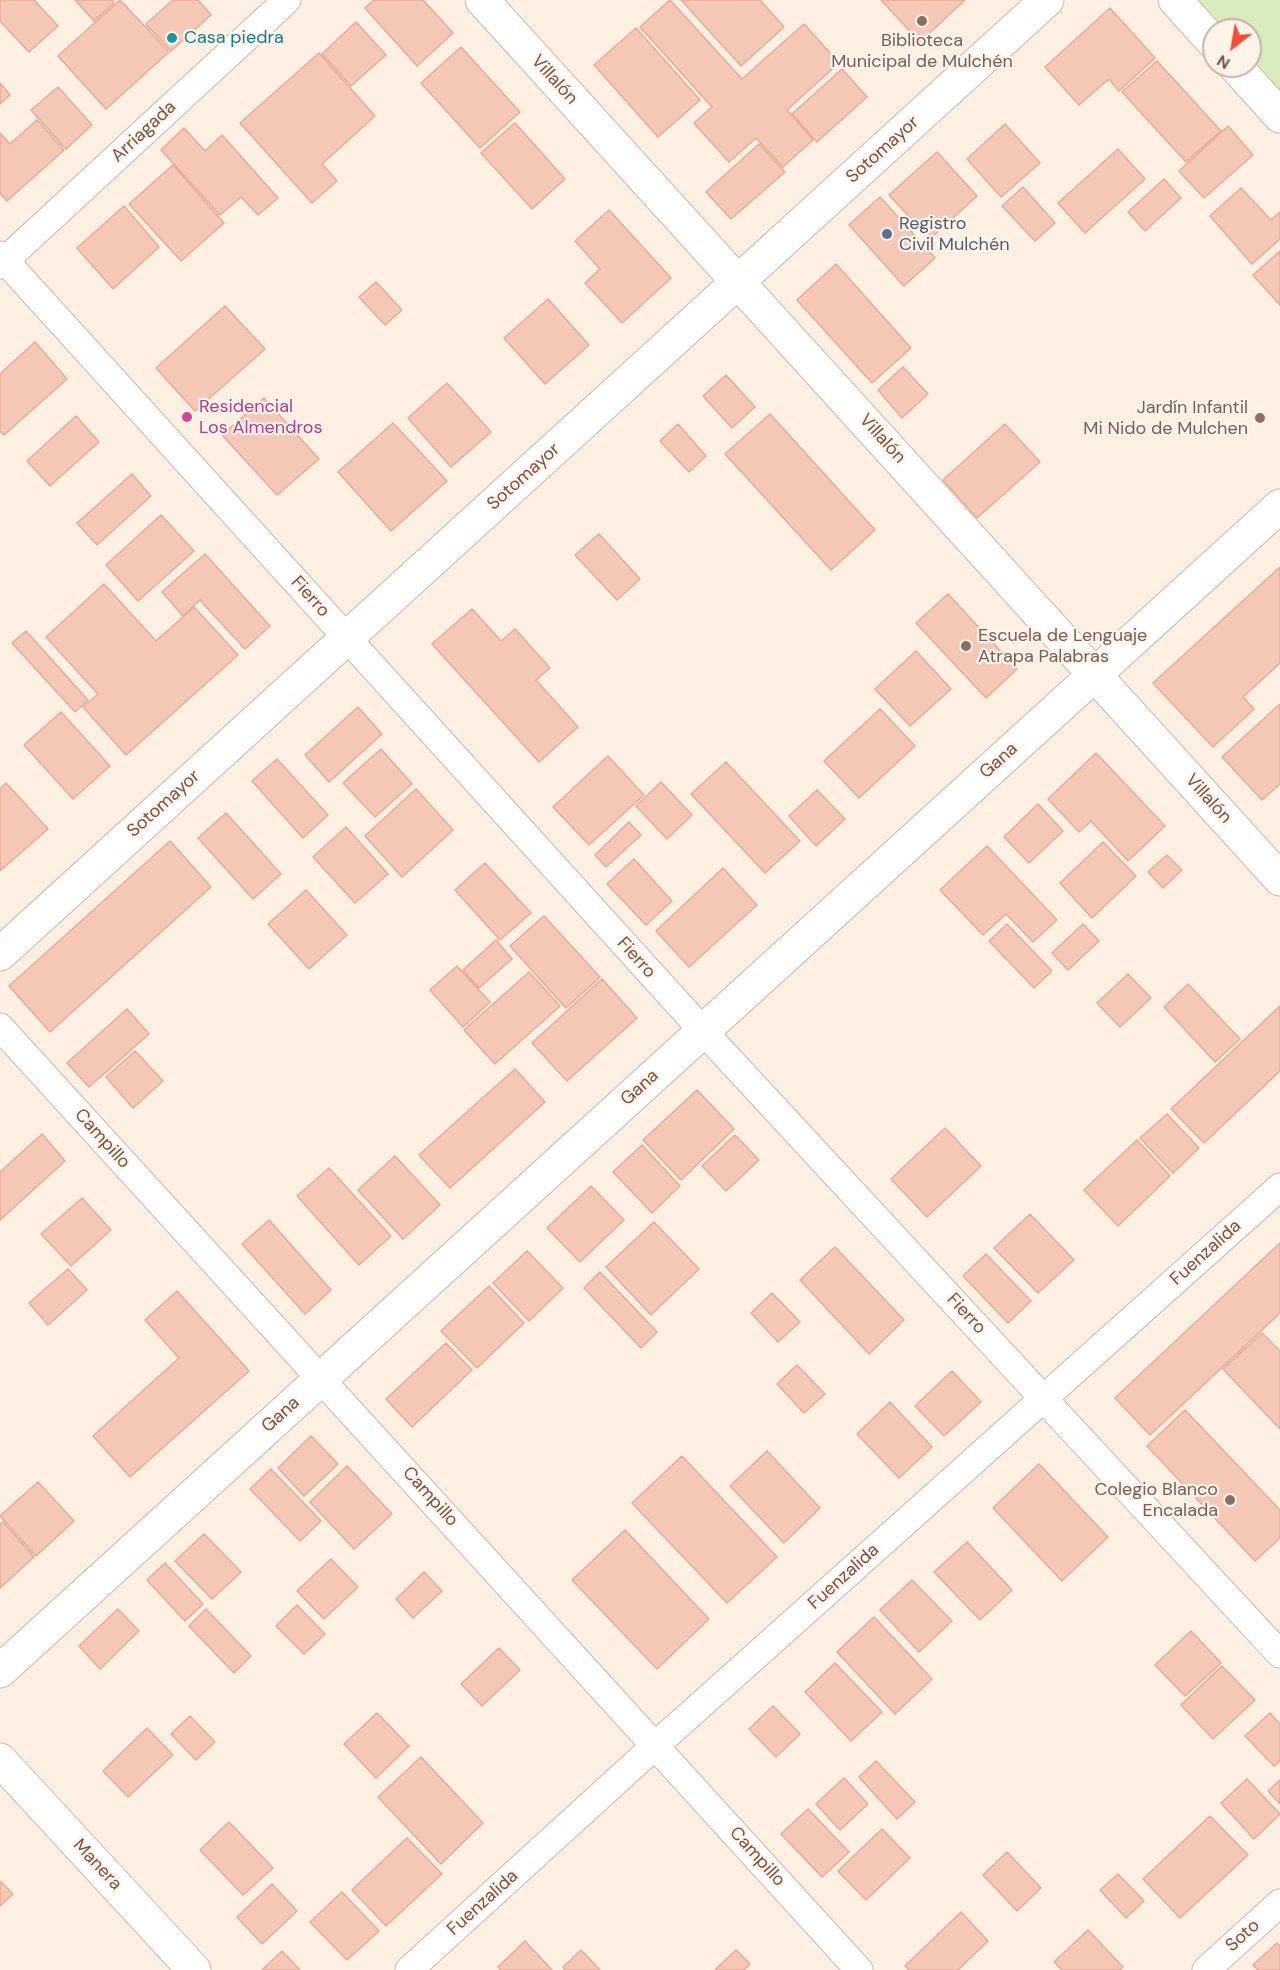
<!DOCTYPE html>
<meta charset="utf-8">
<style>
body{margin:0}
#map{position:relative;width:1280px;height:1970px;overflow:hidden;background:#fef0e2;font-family:"DM Sans",sans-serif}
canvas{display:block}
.north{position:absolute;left:1202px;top:18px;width:60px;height:60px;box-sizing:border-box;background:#fff4ea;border:2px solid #c9b3a8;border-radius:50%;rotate:211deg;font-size:16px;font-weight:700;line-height:24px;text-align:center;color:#785146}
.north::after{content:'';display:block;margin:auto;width:21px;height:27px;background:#f44e3b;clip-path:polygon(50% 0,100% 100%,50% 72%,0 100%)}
</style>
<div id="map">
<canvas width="1280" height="1970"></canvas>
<div class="north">N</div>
</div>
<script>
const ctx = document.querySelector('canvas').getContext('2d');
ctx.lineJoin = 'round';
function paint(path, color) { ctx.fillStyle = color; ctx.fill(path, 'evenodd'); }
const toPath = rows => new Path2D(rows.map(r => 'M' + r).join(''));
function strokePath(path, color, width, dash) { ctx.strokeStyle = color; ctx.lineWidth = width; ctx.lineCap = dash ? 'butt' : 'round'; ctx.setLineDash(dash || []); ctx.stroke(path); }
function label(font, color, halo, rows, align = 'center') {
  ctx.font = font + ' "DM Sans",sans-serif'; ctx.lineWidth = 4.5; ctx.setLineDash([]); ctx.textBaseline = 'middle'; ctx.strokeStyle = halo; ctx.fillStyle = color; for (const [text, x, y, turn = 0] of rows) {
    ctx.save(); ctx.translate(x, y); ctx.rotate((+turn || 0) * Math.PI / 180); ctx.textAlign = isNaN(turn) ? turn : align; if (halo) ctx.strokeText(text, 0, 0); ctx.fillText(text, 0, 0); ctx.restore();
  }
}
const green = toPath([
 [1198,0,1280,0,1280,90,1250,57,1250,30,1225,30]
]);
const building = toPath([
 [0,0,34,0,58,26,29,52,0,21,0,0],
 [75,0,112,0,114,3,94,21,75,0],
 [120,0,169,52,106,109,58,56,120,0],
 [173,0,198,0,211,15,171,51,146,24,173,0],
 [374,0,423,0,453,33,417,66,365,8,374,0],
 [670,0,742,79,804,24,839,63,787,110,813,140,783,167,756,138,729,162,694,123,712,107,640,27,670,0],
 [681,0,760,0,784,27,741,66,681,0],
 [881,0,965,0,920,42,881,0],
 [1110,8,1155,58,1119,91,1109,79,1079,105,1045,67,1110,8],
 [356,22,386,55,351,86,322,54,356,22],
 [636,28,700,100,658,137,594,65,636,28],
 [461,47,520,112,480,148,421,83,461,47],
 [319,53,375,116,322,164,337,181,312,203,240,123,319,53],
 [1157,61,1221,131,1186,162,1122,92,1157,61],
 [842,69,867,97,817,142,792,114,842,69],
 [0,83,10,95,0,104,0,83],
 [58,87,92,125,66,149,31,110,58,87],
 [37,120,64,150,7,201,0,193,0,133,10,144,37,120],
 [515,123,565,179,532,209,481,153,515,123],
 [1005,124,1040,163,1001,197,967,159,1005,124],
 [1228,126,1253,155,1204,198,1179,171,1228,126],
 [184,128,205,151,222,135,278,198,258,215,241,197,220,215,161,150,184,128],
 [759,144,785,172,731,219,706,192,759,144],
 [1118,149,1145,179,1085,233,1058,203,1118,149],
 [937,152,977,196,930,239,889,195,937,152],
 [173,165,224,223,181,261,129,204,173,165],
 [1164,179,1181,198,1145,231,1128,212,1164,179],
 [1023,187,1055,223,1035,241,1002,206,1023,187],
 [1241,188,1271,220,1280,212,1280,239,1252,264,1210,216,1241,188],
 [880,197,935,258,904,286,849,225,880,197],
 [124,206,159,247,113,289,77,248,124,206],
 [609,210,671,278,622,323,585,283,600,269,575,241,609,210],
 [1280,251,1280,305,1253,275,1280,251],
 [836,264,911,348,872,383,797,300,836,264],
 [376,282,402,310,385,325,359,297,376,282],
 [548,299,589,345,545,384,504,338,548,299],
 [225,306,265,349,195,411,156,368,225,306],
 [35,342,67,379,4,435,0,431,0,374,35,342],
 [903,367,928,394,902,418,878,390,903,367],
 [726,375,755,407,732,428,703,396,726,375],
 [447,383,491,432,451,467,408,418,447,383],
 [264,398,319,459,277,495,222,435,264,398],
 [770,414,875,530,831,570,725,454,770,414],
 [76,416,99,442,50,486,27,461,76,416],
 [393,423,447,481,391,531,338,472,393,423],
 [678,424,706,456,689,472,660,441,678,424],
 [1005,424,1040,462,977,518,943,480,1005,424],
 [132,474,151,496,97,545,77,523,132,474],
 [161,515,194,551,138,601,106,565,161,515],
 [599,534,640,579,617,600,575,555,599,534],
 [205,554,270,626,245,649,200,600,183,616,162,592,205,554],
 [1280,567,1280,663,1243,697,1254,709,1213,747,1153,683,1280,567],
 [104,584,156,641,194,607,238,655,126,755,83,707,98,694,46,637,104,584],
 [948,594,1017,669,986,698,916,623,948,594],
 [472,609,501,641,515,629,550,668,536,680,578,727,539,762,432,644,472,609],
 [26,631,88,700,75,712,12,643,26,631],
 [916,651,951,689,910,726,875,689,916,651],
 [1280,704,1280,784,1262,800,1222,757,1280,704],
 [358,707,382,734,329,782,305,755,358,707],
 [880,709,915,746,859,798,824,761,880,709],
 [61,712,110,766,73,799,24,745,61,712],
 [381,749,412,784,375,817,343,783,381,749],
 [1096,753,1165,826,1128,861,1091,821,1079,832,1048,799,1096,753],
 [608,756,644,795,589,845,553,807,608,756],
 [277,759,328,815,303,838,252,781,277,759],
 [726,762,800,841,765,873,691,794,726,762],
 [661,782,692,815,667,839,636,806,661,782],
 [6,783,48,829,0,871,0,789,6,783],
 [416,789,453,830,402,877,365,836,416,789],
 [817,790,845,819,816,846,789,816,817,790],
 [1038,804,1063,831,1029,863,1004,837,1038,804],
 [226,813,281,874,253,899,198,838,226,813],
 [629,822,641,835,606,867,595,855,629,822],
 [346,827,388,874,355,903,313,857,346,827],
 [170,841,211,887,50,1032,9,986,170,841],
 [1103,842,1136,876,1092,918,1060,883,1103,842],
 [987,846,1057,920,1033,942,1006,914,983,935,940,890,987,846],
 [1167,855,1182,870,1163,888,1148,872,1167,855],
 [634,859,672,901,646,925,607,884,634,859],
 [485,863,531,913,500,940,455,890,485,863],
 [723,868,757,905,689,967,656,931,723,868],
 [306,890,347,935,309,969,268,924,306,890],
 [544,916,600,977,566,1008,510,946,544,916],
 [1007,924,1052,971,1034,988,989,941,1007,924],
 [1083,924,1099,941,1068,970,1052,953,1083,924],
 [496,940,512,959,479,988,463,970,496,940],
 [457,966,490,1002,463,1027,430,990,457,966],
 [529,972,560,1006,495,1064,464,1030,529,972],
 [1128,974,1151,998,1120,1027,1097,1003,1128,974],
 [602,979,637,1018,567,1081,532,1043,602,979],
 [1188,984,1240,1039,1215,1062,1164,1007,1188,984],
 [1280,1006,1280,1071,1204,1143,1171,1109,1280,1006],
 [127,1009,149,1034,89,1087,67,1063,127,1009],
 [135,1051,163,1081,133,1108,106,1077,135,1051],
 [515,1069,545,1102,450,1188,419,1155,515,1069],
 [697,1090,734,1129,681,1180,643,1140,697,1090],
 [1167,1114,1199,1148,1173,1173,1140,1138,1167,1114],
 [945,1128,981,1166,927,1217,891,1179,945,1128],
 [42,1134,65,1161,0,1220,0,1172,42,1134],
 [735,1135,759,1160,726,1191,702,1166,735,1135],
 [1137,1140,1170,1176,1118,1226,1084,1190,1137,1140],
 [642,1145,680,1186,652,1213,613,1172,642,1145],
 [395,1156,440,1205,403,1239,358,1190,395,1156],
 [329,1168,391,1236,359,1265,297,1196,329,1168],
 [591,1186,624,1220,580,1262,547,1228,591,1186],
 [82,1198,111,1230,71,1266,41,1234,82,1198],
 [1030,1214,1074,1260,1038,1293,994,1248,1030,1214],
 [269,1220,331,1290,305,1314,242,1244,269,1220],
 [654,1222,699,1269,651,1315,606,1267,654,1222],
 [1280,1243,1280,1313,1150,1435,1115,1398,1280,1243],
 [835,1247,904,1320,869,1354,800,1280,835,1247],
 [527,1251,563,1288,529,1321,493,1283,527,1251],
 [986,1254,1031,1301,1008,1323,963,1276,986,1254],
 [68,1269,87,1290,48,1325,29,1303,68,1269],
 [600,1272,657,1332,641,1348,584,1288,600,1272],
 [489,1286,524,1323,477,1368,441,1331,489,1286],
 [177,1291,249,1371,130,1477,93,1436,179,1358,145,1320,177,1291],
 [772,1293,800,1322,778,1342,751,1313,772,1293],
 [1262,1333,1280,1351,1280,1429,1223,1369,1262,1333],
 [446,1343,472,1370,412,1427,386,1399,446,1343],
 [797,1365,825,1394,804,1413,777,1384,797,1365],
 [952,1371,981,1402,944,1436,915,1406,952,1371],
 [890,1402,932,1447,899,1478,857,1434,890,1402],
 [1185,1410,1280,1510,1280,1538,1255,1561,1147,1446,1185,1410],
 [311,1436,338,1464,304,1496,278,1468,311,1436],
 [767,1451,820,1508,784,1543,730,1486,767,1451],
 [682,1456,777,1557,727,1603,632,1503,682,1456],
 [1039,1464,1108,1537,1062,1581,993,1508,1039,1464],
 [347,1466,392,1514,354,1549,310,1502,347,1466],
 [271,1469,321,1521,300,1541,250,1489,271,1469],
 [38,1482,74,1521,36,1556,0,1516,38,1482],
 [3,1522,34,1557,0,1588,0,1524,3,1522],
 [625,1530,709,1619,657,1669,572,1580,625,1530],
 [204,1534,241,1572,212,1599,175,1561,204,1534],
 [967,1542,1012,1590,980,1620,934,1572,967,1542],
 [331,1559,358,1587,324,1619,297,1591,331,1559],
 [165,1563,203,1604,185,1621,147,1580,165,1563],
 [424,1572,442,1591,413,1618,396,1599,424,1572],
 [912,1580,952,1621,919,1652,880,1610,912,1580],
 [297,1605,325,1634,304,1654,276,1626,297,1605],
 [118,1609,139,1631,100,1669,79,1646,118,1609],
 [206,1609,251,1656,234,1673,189,1626,206,1609],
 [874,1617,932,1679,895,1714,837,1652,874,1617],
 [1191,1631,1221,1663,1185,1696,1155,1665,1191,1631],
 [499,1648,520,1670,482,1706,461,1684,499,1648],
 [835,1663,882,1712,851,1741,805,1692,835,1663],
 [1222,1666,1255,1700,1213,1739,1181,1705,1222,1666],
 [773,1706,800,1734,776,1757,749,1729,773,1706],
 [377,1713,409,1746,376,1778,344,1744,377,1713],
 [1270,1713,1280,1724,1280,1761,1274,1766,1245,1736,1270,1713],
 [190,1716,215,1742,196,1760,171,1734,190,1716],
 [147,1728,173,1755,128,1797,103,1771,147,1728],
 [421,1757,483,1823,441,1864,378,1797,421,1757],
 [876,1761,915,1802,897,1819,859,1777,876,1761],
 [844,1778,868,1804,840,1830,816,1804,844,1778],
 [1247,1779,1280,1814,1254,1839,1221,1803,1247,1779],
 [1280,1780,1280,1804,1268,1791,1280,1780],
 [808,1809,849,1852,822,1877,781,1834,808,1809],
 [1210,1816,1248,1855,1180,1918,1143,1879,1210,1816],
 [229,1822,273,1868,243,1895,200,1850,229,1822],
 [882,1829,910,1858,866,1900,838,1871,882,1829],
 [407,1838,442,1874,386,1926,352,1890,407,1838],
 [1007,1852,1041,1888,1017,1911,983,1875,1007,1852],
 [1118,1874,1144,1901,1126,1918,1100,1890,1118,1874],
 [0,1881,13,1894,0,1906,0,1881],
 [272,1884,297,1911,262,1944,237,1917,272,1884],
 [342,1892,379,1931,347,1960,310,1922,342,1892],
 [961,1912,988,1941,958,1970,909,1970,905,1966,961,1912],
 [1088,1930,1123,1967,1120,1970,1062,1970,1054,1962,1088,1930],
 [525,1941,552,1970,501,1970,498,1967,525,1941],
 [1277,1943,1280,1946,1280,1970,1258,1970,1253,1965,1277,1943],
 [581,1950,600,1970,565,1970,563,1967,581,1950],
 [736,1950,750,1964,744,1970,715,1970,736,1950],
 [282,1951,300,1970,262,1970,282,1951]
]);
const street = toPath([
 [0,255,703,1031,1280,1654],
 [0,265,287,0],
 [0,1027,859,1970],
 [409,1970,656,1745,1280,1187],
 [1206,1970,1280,1903]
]);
const secondary = toPath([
 [482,0,1280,879],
 [1175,0,1214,43],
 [1235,66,1280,116],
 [0,954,1047,0],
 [0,1671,1280,506],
 [0,1760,194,1970]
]);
const markers = [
 [922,21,6,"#8d6e63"],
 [172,38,6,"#0f9aa8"],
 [887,234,6,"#5c6f8a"],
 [187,417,6,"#d1479c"],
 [1260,418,6,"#8d6e63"],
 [966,646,6,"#8d6e63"],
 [1230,1500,6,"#8d6e63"]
];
const cultureNames = [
 ["Casa piedra",184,38]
];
const educationNames = [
 ["Biblioteca",922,41,"center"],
 ["Municipal de Mulchén",922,62,"center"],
 ["Jardín Infantil",1248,408],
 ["Mi Nido de Mulchen",1248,429],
 ["Escuela de Lenguaje",978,636,"left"],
 ["Atrapa Palabras",978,657,"left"],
 ["Colegio Blanco",1218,1490],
 ["Encalada",1218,1511]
];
const streetNames = [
 ["Villalón",554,80,48],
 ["Arriagada",144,132,-43],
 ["Sotomayor",883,150,-42],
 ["Villalón",882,439,48],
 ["Sotomayor",524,477,-42],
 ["Fierro",310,597,48],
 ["Gana",999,761,-42],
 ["Villalón",1208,799,48],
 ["Sotomayor",164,804,-42],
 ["Fierro",636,958,48],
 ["Gana",640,1088,-42],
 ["Campillo",102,1139,48],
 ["Fuenzalida",1206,1253,-42],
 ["Fierro",966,1314,47],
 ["Gana",281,1415,-42],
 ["Campillo",430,1497,48],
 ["Fuenzalida",844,1577,-42],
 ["Campillo",757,1857,48],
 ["Manera",97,1865,47],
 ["Fuenzalida",483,1903,-42],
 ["Soto",1243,1936,-42]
];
const serviceNames = [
 ["Registro",899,224],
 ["Civil Mulchén",899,245]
];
const hotelNames = [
 ["Residencial",199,407],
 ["Los Almendros",199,428]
];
paint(green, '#d7edbf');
paint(building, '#f6c8b7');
strokePath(building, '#ebab95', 1.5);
strokePath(street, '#d2b7aa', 29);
strokePath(secondary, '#d6b6a7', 35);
strokePath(street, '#fff', 27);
strokePath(secondary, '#fff', 33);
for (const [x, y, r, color] of markers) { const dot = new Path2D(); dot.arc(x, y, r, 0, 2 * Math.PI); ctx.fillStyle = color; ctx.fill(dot); strokePath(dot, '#fff4ea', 2); }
label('18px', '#0d838f', '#fff4ea', cultureNames, 'left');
label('18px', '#785e54', '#fff4ea', educationNames, 'right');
label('18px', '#785146', '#fff4ea', streetNames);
label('18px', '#4e5e75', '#fff4ea', serviceNames, 'left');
label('18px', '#b23c85', '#fff4ea', hotelNames, 'left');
</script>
